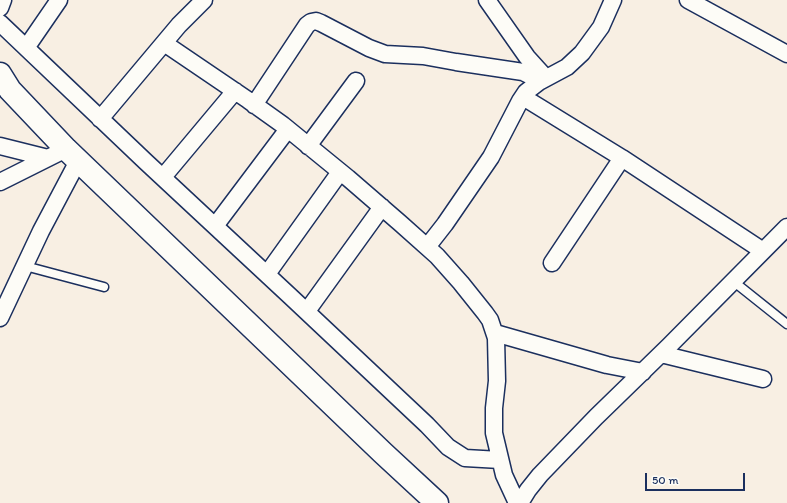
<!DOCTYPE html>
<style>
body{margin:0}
#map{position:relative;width:787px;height:503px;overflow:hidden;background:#f8efe3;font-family:Itim,sans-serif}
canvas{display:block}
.scale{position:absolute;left:645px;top:473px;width:100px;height:18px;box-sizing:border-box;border:2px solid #1b2f5e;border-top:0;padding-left:5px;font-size:12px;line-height:14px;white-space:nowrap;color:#1b2f5e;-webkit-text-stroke:3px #fdfcf7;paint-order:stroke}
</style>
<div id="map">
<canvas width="787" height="503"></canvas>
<div class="scale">50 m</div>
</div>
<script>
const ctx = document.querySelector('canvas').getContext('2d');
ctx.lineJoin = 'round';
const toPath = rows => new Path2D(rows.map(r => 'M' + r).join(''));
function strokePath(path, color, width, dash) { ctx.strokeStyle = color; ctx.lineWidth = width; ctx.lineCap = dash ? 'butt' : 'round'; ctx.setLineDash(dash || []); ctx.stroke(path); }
const lane = toPath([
 [25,266,104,287],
 [733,281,787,324]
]);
const street = toPath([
 [487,0,527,57,546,78],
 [688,0,787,54],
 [0,8,3,0],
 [0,23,146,162,291,297,427,425,448,447,465,458,500,460],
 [164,43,248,100,283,125,348,178,400,223,437,256,461,283,485,313,490,320,496,338,497,381,494,408,494,433,504,475,517,503],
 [26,48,59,0],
 [523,97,622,158,763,251],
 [254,105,307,25,311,22,316,21,321,23,369,48,385,54,423,56,456,62,523,72,533,77,539,82],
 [100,119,179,25,204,0],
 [0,146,48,158],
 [308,146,356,81],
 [163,177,235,91],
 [0,182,66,149],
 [215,226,288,129],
 [427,247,445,224,491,157,520,101,526,92,539,82,567,67,582,53,601,27,613,0],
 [552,263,622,158],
 [267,274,340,172],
 [307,311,382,207],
 [0,318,41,231,78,161],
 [495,333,607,365,643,372],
 [661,354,763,379],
 [520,503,528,490,540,475,596,417,669,346,787,227]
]);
const secondary = toPath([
 [0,74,10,90,66,149,383,453,437,503]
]);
strokePath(lane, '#1b2f5e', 11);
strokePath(street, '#1b2f5e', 19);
strokePath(secondary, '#1b2f5e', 25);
strokePath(lane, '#fdfcf7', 8);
strokePath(street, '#fdfcf7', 16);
strokePath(secondary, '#fdfcf7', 22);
</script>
